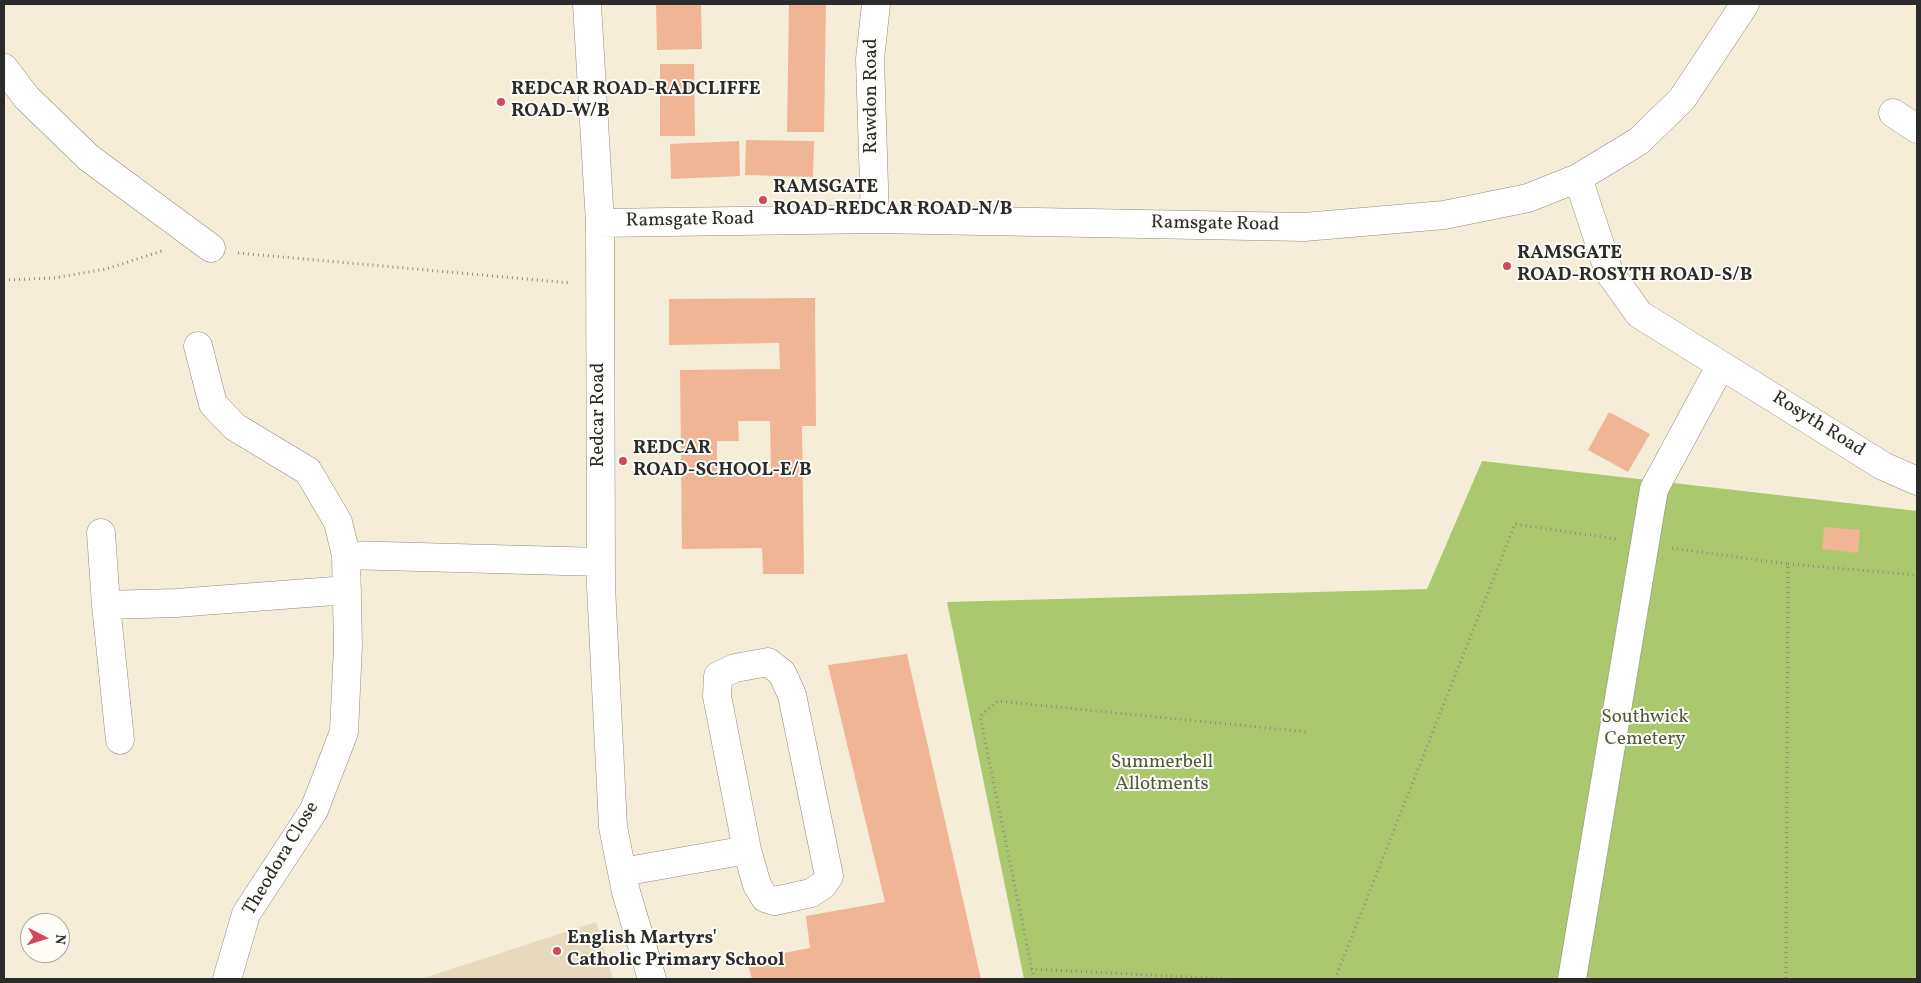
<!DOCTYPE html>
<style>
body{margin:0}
#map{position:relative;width:1921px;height:983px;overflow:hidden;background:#f5edd8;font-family:Vollkorn,serif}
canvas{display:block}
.frame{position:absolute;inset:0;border:5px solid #2b2b2b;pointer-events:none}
.north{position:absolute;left:20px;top:913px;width:50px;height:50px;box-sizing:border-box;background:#fdfcf7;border:1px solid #a9a8a5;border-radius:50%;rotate:95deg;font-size:14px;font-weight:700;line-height:20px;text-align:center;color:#2b2b2b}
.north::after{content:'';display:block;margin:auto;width:18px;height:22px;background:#d1495b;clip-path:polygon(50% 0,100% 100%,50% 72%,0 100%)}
</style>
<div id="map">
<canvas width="1921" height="983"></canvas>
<div class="frame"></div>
<div class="north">N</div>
</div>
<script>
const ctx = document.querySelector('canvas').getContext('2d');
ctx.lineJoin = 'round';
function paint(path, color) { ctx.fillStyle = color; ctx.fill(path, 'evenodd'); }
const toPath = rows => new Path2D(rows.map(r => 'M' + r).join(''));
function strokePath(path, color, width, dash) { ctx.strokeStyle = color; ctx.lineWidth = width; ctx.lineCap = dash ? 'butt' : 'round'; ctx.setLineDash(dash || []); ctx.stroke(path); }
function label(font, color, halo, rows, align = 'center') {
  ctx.font = font + ' Vollkorn,serif'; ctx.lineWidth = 4; ctx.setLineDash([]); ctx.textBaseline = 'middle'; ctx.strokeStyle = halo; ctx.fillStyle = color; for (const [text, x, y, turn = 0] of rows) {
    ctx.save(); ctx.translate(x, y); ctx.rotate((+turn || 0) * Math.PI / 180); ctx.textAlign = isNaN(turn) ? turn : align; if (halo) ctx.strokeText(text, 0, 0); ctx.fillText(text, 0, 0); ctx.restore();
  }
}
const built = toPath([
 [596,922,613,979,421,979]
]);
const green = toPath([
 [1482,461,1917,511,1917,979,1024,979,947,602,1427,589]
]);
const building = toPath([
 [656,4,701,4,702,49,657,50],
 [789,4,826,4,824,132,787,132],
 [660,64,694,64,695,136,660,136],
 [746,140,814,141,813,177,745,175],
 [739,141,740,176,671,179,670,144],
 [815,298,816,426,802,426,804,574,763,574,762,548,682,549,680,370,780,369,779,343,669,345,669,299],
 [738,421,770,421,771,473,717,473,717,441,739,441],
 [1609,412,1650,434,1628,472,1588,450],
 [1824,527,1860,530,1858,553,1822,549],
 [907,654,981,979,752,979,747,960,810,948,806,916,885,902,828,665]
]);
const path = toPath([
 [238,253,571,283],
 [4,280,54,278,106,269,165,250],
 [1672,548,1788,564,1786,979],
 [1788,564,1917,575],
 [1031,969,1228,979],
 [1034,979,980,716,998,701,1307,732],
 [1335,979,1515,524,1616,539]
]);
const minor = toPath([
 [587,4,600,223,601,586,613,827,626,892,652,979],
 [4,68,27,98,89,158,211,248],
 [1893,113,1917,129],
 [1578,178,1609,272,1639,314,1883,466,1917,481],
 [875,219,870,59,876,4],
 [600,223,875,219,1304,227,1444,215,1528,198,1578,178,1639,141,1682,99,1745,4],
 [198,346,213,404,235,427,308,471,338,522,346,555,348,646,344,732,314,810,246,914,227,979],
 [101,533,106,605,120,740],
 [346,555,601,562],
 [106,605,176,603,347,590],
 [622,872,747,850,717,696,718,676,735,668,768,662,782,673,792,695,829,876,823,885,811,893,775,901,765,898,757,885,747,850],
 [1572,979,1654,489,1721,365]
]);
const markers = [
 [501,102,5,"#d1495b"],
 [763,200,5,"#d1495b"],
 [1507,266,5,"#d1495b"],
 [623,461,5,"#d1495b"],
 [557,951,5,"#d1495b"]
];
const poiNames = [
 ["REDCAR ROAD-RADCLIFFE",511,91],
 ["ROAD-W/B",511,113],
 ["RAMSGATE",773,189],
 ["ROAD-REDCAR ROAD-N/B",773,211],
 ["RAMSGATE",1517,255],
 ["ROAD-ROSYTH ROAD-S/B",1517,277],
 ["REDCAR",633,450],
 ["ROAD-SCHOOL-E/B",633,472],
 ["English Martyrs'",567,940],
 ["Catholic Primary School",567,962]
];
const streetNames = [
 ["Rawdon Road",873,96,-90],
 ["Ramsgate Road",690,221,-1],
 ["Ramsgate Road",1215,225,1],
 ["Redcar Road",600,415,-90],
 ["Rosyth Road",1818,425,32],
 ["Theodora Close",282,859,-59]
];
const parkNames = [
 ["Southwick",1645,719],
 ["Cemetery",1645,741],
 ["Summerbell",1162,764],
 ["Allotments",1162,786]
];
paint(built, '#e7daba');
paint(green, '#acc86f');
paint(building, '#efb595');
strokePath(minor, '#908c82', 29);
strokePath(path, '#908c82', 3, [1, 4]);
strokePath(minor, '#fff', 28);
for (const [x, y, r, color] of markers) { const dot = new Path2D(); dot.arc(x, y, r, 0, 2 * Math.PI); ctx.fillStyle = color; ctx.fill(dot); strokePath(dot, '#fdfcf7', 2); }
label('bold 19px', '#2b2b2b', '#fdfcf7', poiNames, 'left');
label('19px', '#2b2b2b', '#fdfcf7', streetNames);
label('19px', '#525a3f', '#fdfcf7', parkNames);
</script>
